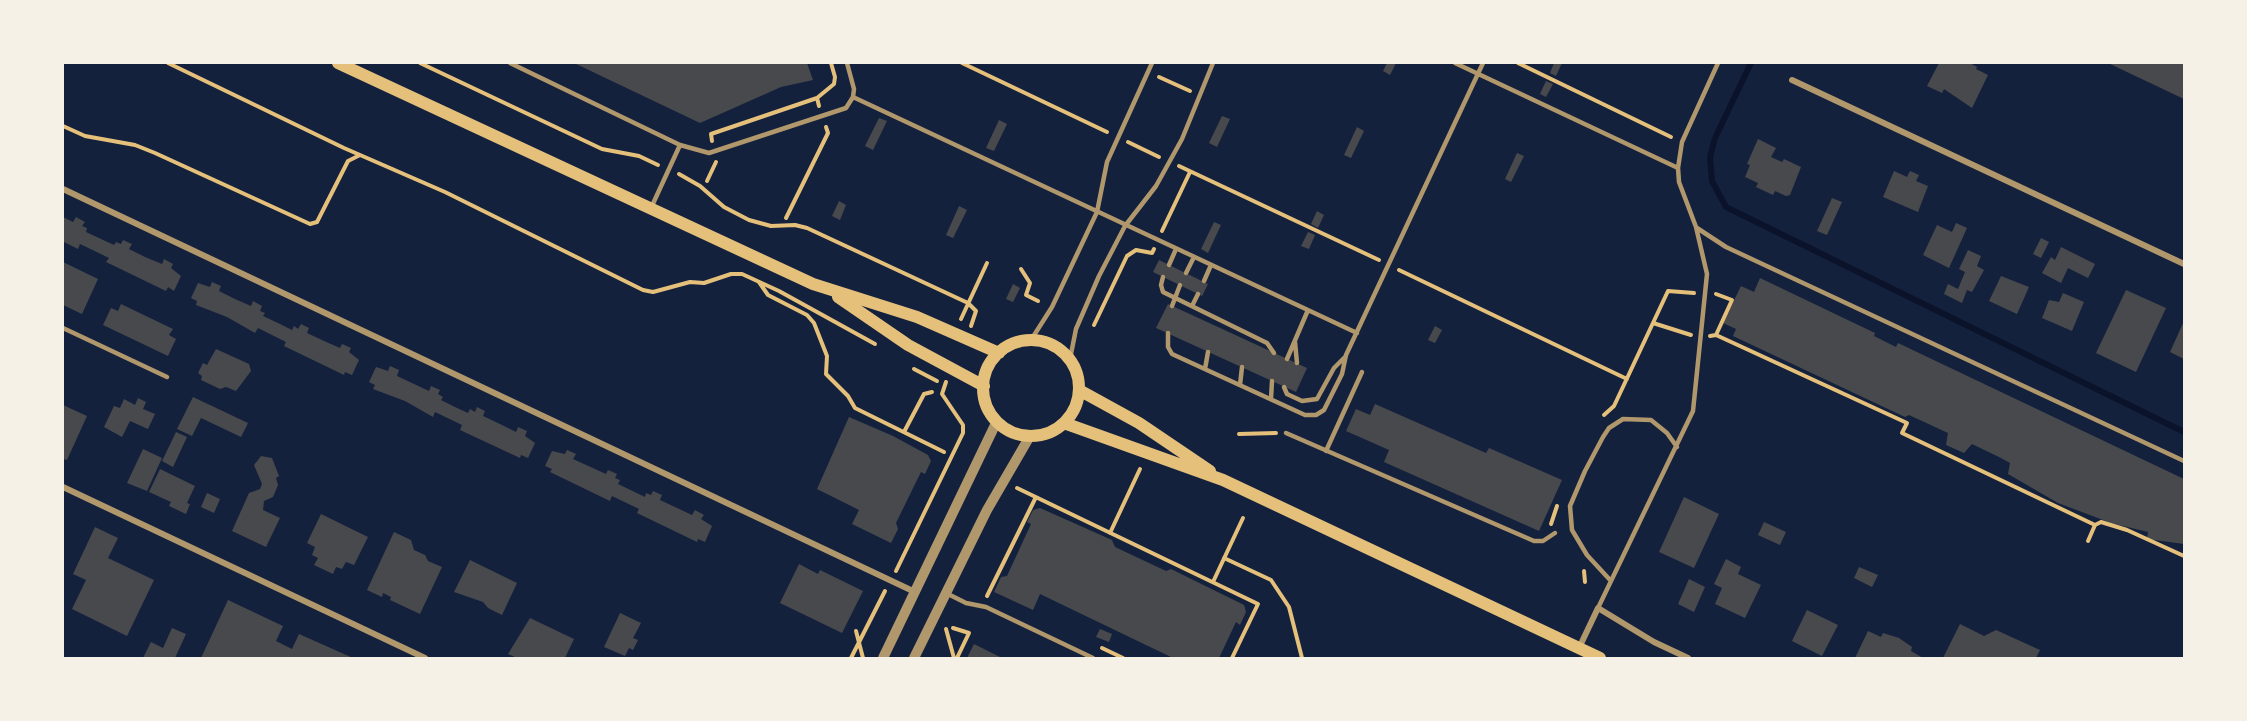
<!DOCTYPE html>
<style>
body{margin:0}
#map{position:relative;width:2247px;height:721px;overflow:hidden;background:#14213d;font-family:"Varela Round",sans-serif}
canvas{display:block}
.frame{position:absolute;inset:0;border:64px solid #f6f1e7;pointer-events:none}
</style>
<div id="map">
<canvas width="2247" height="721"></canvas>
<div class="frame"></div>
</div>
<script>
const ctx = document.querySelector('canvas').getContext('2d');
ctx.lineJoin = 'round';
const toPath = rows => new Path2D(rows.map(r => 'M' + r).join(''));
function strokePath(path, color, width, dash) { ctx.strokeStyle = color; ctx.lineWidth = width; ctx.lineCap = dash ? 'butt' : 'round'; ctx.setLineDash(dash || []); ctx.stroke(path); }
function paint(path, color) { ctx.fillStyle = color; ctx.fill(path, 'evenodd'); }
const stream = toPath([
 [1751,63,1715,138,1710,157,1712,181,1726,207,2184,432]
]);
const building = toPath([
 [574,63,807,63,813,80,781,87,700,123],
 [1387,63,1396,63,1390,75,1383,71],
 [1554,63,1562,63,1556,76,1550,73],
 [1939,63,1970,63,1977,67,1976,69,1988,75,1972,108,1944,89,1942,93,1927,86],
 [2108,63,2184,63,2184,99],
 [1546,81,1553,84,1546,97,1540,94],
 [1222,116,1230,119,1217,147,1209,143],
 [879,118,887,121,873,150,865,146],
 [999,120,1007,124,994,151,986,148],
 [1357,127,1364,131,1351,158,1344,155],
 [1758,139,1776,148,1771,157,1782,162,1784,159,1801,167,1790,195,1786,196,1775,191,1773,195,1756,187,1758,183,1745,177,1750,165,1747,164],
 [1517,153,1524,156,1511,182,1505,179],
 [1894,171,1907,177,1910,171,1919,175,1916,181,1928,186,1918,212,1883,197],
 [1832,198,1842,202,1827,235,1817,231],
 [839,201,846,205,840,220,832,216],
 [959,206,967,210,953,238,946,235],
 [1317,211,1324,215,1318,228,1311,224],
 [63,217,73,222,76,217,85,222,82,226,87,228,86,232,114,245,116,242,121,244,123,240,132,244,129,249,145,257,162,264,164,259,173,264,171,268,181,276,174,291,168,287,166,291,106,262,109,258,80,244,78,249,64,242],
 [1214,222,1221,225,1208,253,1201,249],
 [1956,223,1967,228,1949,268,1923,255,1937,225,1952,232],
 [1308,232,1315,235,1309,249,1301,246],
 [2041,238,2049,242,2041,258,2033,254],
 [2061,247,2095,264,2088,278,2068,268,2061,283,2042,273,2051,257,2055,260],
 [1968,250,1981,256,1977,266,1984,270,1972,292,1967,290,1962,303,1944,294,1948,284,1958,289,1965,272,1959,269],
 [1159,260,1208,284,1202,296,1153,272],
 [63,262,98,279,82,314,63,305],
 [2001,276,2029,287,2017,314,1989,301],
 [1760,278,1875,333,1874,336,1896,347,1898,343,2184,479,2184,544,2147,539,2148,532,2111,523,2058,503,2008,474,2010,463,2001,458,1972,444,1964,453,1946,445,1948,433,1909,415,1905,417,1733,336,1736,329,1723,323,1741,286,1754,292],
 [212,282,221,286,219,291,235,299,251,306,253,301,262,306,260,311,265,313,263,316,278,323,292,330,294,326,298,329,301,324,309,328,307,333,324,341,340,348,342,344,351,348,349,352,359,360,352,375,345,372,344,375,284,346,286,342,258,328,255,333,227,317,196,305,197,301,191,298,198,283,210,287],
 [1013,284,1020,288,1013,302,1006,299],
 [2126,290,2166,308,2136,372,2096,353],
 [2063,293,2084,302,2072,331,2042,318,2049,300,2059,302],
 [121,304,173,329,169,335,176,339,168,356,103,325,111,308,118,311],
 [1168,304,1307,368,1296,392,1156,328],
 [2184,321,2184,359,2170,352],
 [1435,326,1442,330,1435,343,1428,340],
 [216,349,249,364,251,371,236,391,226,387,220,389,201,380,202,376,198,373,203,363,207,365],
 [390,366,399,370,397,376,429,391,431,386,440,390,438,394,443,397,441,400,455,407,468,413,470,409,475,412,477,407,485,411,483,416,500,424,516,432,518,427,527,431,525,436,535,443,528,458,521,455,520,458,460,430,462,425,435,412,433,417,405,401,373,389,375,385,369,382,376,367,388,371],
 [193,397,248,423,241,437,201,418,192,436,177,429],
 [138,398,146,402,143,409,155,414,148,429,130,421,122,437,104,427,114,406,120,408,124,399,135,405],
 [1375,404,1486,453,1489,448,1562,480,1539,531,1384,462,1389,450,1346,431,1356,409,1370,415],
 [63,405,87,416,67,460,63,459],
 [849,417,893,436,928,455,931,461,925,474,921,472,918,478,896,523,898,529,891,543,852,524,859,510,817,489],
 [176,432,187,437,173,467,162,461],
 [143,449,162,458,147,491,127,483],
 [567,450,576,454,573,459,606,474,608,470,617,474,615,478,620,480,618,484,645,497,646,493,651,495,653,491,662,495,660,500,692,515,695,510,704,515,701,519,712,526,705,542,698,539,697,542,637,513,639,509,612,496,610,501,550,472,552,469,545,466,552,451,565,454],
 [261,456,272,458,279,476,276,478,278,485,273,497,264,501,263,510,280,518,266,547,232,531,249,493,260,489,262,484,254,465],
 [160,469,195,486,187,503,190,504,186,514,169,506,171,502,149,492],
 [207,493,220,499,214,513,201,507],
 [1684,497,1719,514,1694,568,1659,552],
 [1040,508,1112,540,1115,547,1166,571,1171,569,1244,605,1246,612,1240,625,1236,622,1219,658,1173,658,1040,594,1033,610,994,592,1001,577,1007,576,1031,524,1027,522,1033,510],
 [321,514,368,537,354,565,346,562,342,569,336,567,333,574,314,565,318,558,312,555,315,547,307,543],
 [1764,522,1786,532,1780,545,1758,535],
 [95,527,118,538,108,558,154,580,127,636,72,609,86,580,73,574],
 [394,532,411,540,414,550,425,555,428,561,442,567,420,614,390,600,391,597,383,593,382,597,367,590],
 [1726,559,1741,567,1738,574,1761,585,1745,618,1715,604,1722,588,1714,584],
 [470,560,517,583,502,615,488,608,483,602,454,592],
 [799,564,818,574,820,570,863,591,842,633,780,603],
 [1859,567,1878,575,1872,587,1854,578],
 [1689,579,1705,587,1694,612,1678,604],
 [228,600,283,626,276,641,292,649,299,634,353,658,201,658],
 [1807,610,1838,625,1822,656,1792,641],
 [620,613,641,623,633,638,638,640,633,650,629,648,625,656,604,647],
 [530,618,574,639,565,658,517,658,508,654],
 [1960,624,1984,636,1996,630,2040,650,2036,658,1943,658],
 [172,628,186,634,175,658,143,658,151,642,163,648],
 [1100,629,1112,634,1109,642,1096,637],
 [1868,631,1881,637,1883,633,1899,638,1912,647,1911,651,1923,658,1855,658],
 [974,644,1002,658,967,658]
]);
const path = toPath([
 [168,63,344,148,445,192,643,290,653,292,690,282,704,283,731,274,742,274,779,291,875,344],
 [420,63,602,149,639,156,658,165],
 [962,63,1107,132],
 [1518,63,1671,137],
 [1159,77,1190,91],
 [819,106,817,98,834,84,835,77,831,63],
 [63,126,85,136,135,145,155,153,310,224,317,222,348,161,360,155],
 [712,141,711,134,817,98],
 [1128,142,1159,157],
 [1179,166,1379,260],
 [679,174,700,186,724,207,749,220,771,226,795,225,807,228,968,303,976,311,971,326],
 [707,181,716,162],
 [786,218,828,133,826,127],
 [1162,231,1190,172],
 [1021,269,1030,283,1026,295,1038,301],
 [1399,270,1627,379],
 [759,282,768,295,807,315,814,323,827,356,826,374,848,396,855,408,944,452],
 [961,319,987,263],
 [1653,323,1691,335],
 [1094,325,1127,256,1136,250,1152,253,1154,249],
 [1716,335,1907,423,1902,433,2095,525,2088,541],
 [1710,336,1716,335,1732,300,1716,294],
 [914,369,937,381],
 [1604,415,1614,406,1668,291,1694,293],
 [904,432,924,394,932,392],
 [1239,434,1276,433],
 [1017,488,1258,604,1232,658],
 [1551,524,1557,506],
 [2095,525,2101,522,2127,530,2184,556],
 [1110,533,1140,469],
 [1224,558,1271,580,1289,607,1302,658],
 [896,571,963,433,963,425,942,394,946,382],
 [1584,571,1585,582],
 [1213,582,1243,518],
 [987,596,1036,497],
 [953,628,969,633,957,658],
 [946,629,954,658],
 [856,631,863,658],
 [1102,648,1123,658],
 [851,658,885,591]
]);
const service = toPath([
 [510,63,680,145,709,153,846,108,853,97,854,89,847,63],
 [1455,63,1678,168],
 [853,97,1357,333],
 [651,208,680,145],
 [1697,228,1726,247,2184,461],
 [1169,265,1176,249],
 [1186,273,1194,257],
 [1163,277,1161,285,1163,292,1267,343,1274,353],
 [1204,281,1211,265],
 [1172,306,1180,285],
 [1192,306,1198,294],
 [63,328,167,377],
 [1168,333,1168,347,1172,354,1305,415,1316,415,1324,410,1342,374,1346,355,1483,63],
 [1031,340,1052,307,1097,212,1107,162,1152,63],
 [1295,342,1297,363],
 [1070,359,1076,329,1099,276,1125,226,1156,186,1182,139,1213,63],
 [1287,359,1308,310],
 [1205,369,1208,352],
 [1240,385,1242,367],
 [1284,387,1287,394,1302,401,1317,399,1334,368,1345,357],
 [1271,399,1272,381],
 [1286,433,1534,541,1543,541,1555,533],
 [1326,451,1362,372],
 [1611,581,1587,555,1572,530,1570,506,1585,471,1603,437,1609,428,1623,419,1651,420,1667,433,1677,447],
 [948,594,966,603,986,607,1093,658],
 [1598,608,1693,411,1707,274,1696,227,1679,182,1678,168,1682,142,1718,63]
]);
const minor = toPath([
 [1792,80,2184,264],
 [63,189,915,592],
 [63,487,425,658],
 [1579,648,1598,608,1654,642,1688,658]
]);
const tertiary = toPath([
 [883,658,997,421],
 [914,658,987,510,1030,436]
]);
const secondary = toPath([
 [338,63,813,284,917,317,999,353],
 [838,297,908,345,984,386],
 '983 388a48 48 0 1 1 96 0a48 48 0 1 1-96 0Z',
 [1079,390,1139,423,1210,471],
 [1064,423,1223,480,1600,658]
]);
strokePath(stream, '#0b132b', 6);
paint(building, '#48494c');
strokePath(path, '#e5c07b', 4);
strokePath(service, '#b1986c', 4.5);
strokePath(minor, '#b1986c', 6);
strokePath(tertiary, '#b1986c', 10);
strokePath(secondary, '#e5c07b', 12);
</script>
